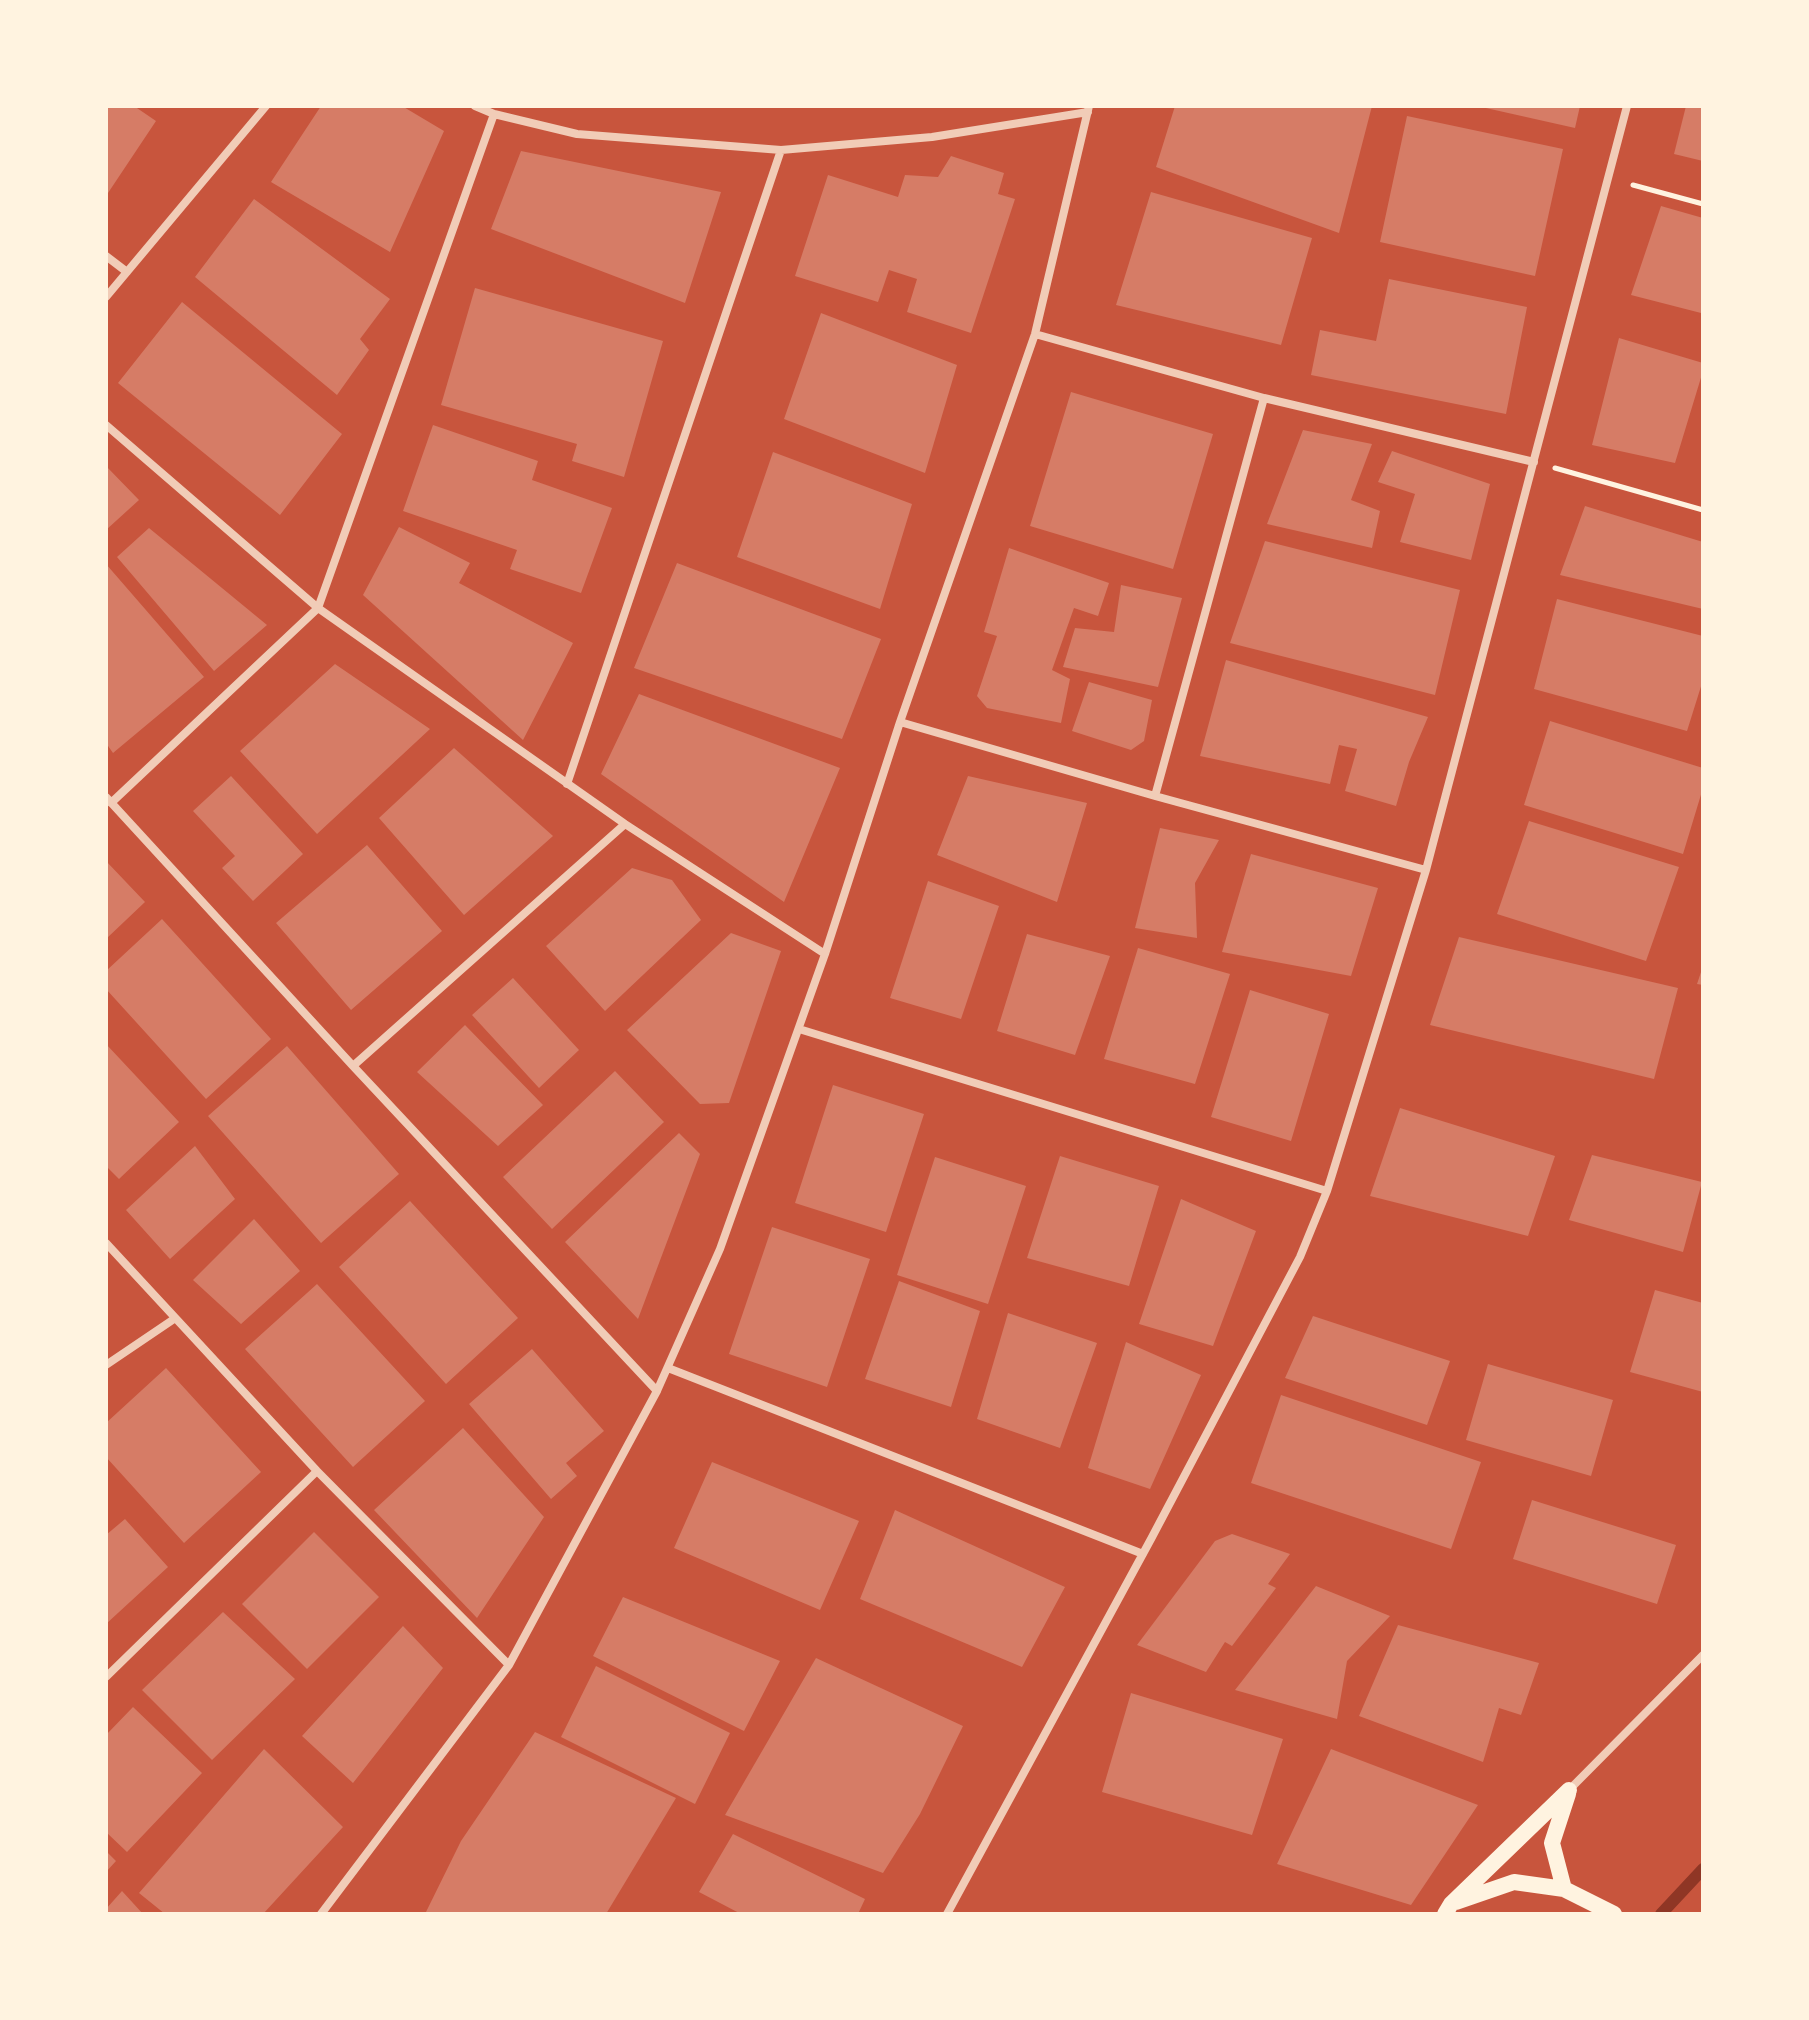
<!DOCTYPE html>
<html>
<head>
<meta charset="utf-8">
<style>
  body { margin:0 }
  #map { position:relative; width:1809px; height:2020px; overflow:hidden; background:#c8553d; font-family:"DejaVu Sans",sans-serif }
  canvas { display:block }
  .frame { position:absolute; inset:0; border:108px solid #fff3e0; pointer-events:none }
</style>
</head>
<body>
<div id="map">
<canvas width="1809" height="2020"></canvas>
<div class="frame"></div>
</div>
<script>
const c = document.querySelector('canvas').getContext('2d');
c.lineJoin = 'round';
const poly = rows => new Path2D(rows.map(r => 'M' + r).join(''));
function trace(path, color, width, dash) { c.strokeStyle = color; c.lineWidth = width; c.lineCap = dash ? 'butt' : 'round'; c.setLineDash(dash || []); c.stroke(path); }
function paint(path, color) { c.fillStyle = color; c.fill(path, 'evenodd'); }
const stream = poly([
  [1661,1914,1703,1869]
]);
const building = poly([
  [106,106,134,106,156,121,106,196],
  [321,106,402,106,444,131,390,252,271,182],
  [1175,106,1372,106,1339,233,1156,167],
  [1477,106,1580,106,1575,128],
  [1686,106,1703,106,1703,161,1674,154],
  [1407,116,1563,149,1535,276,1380,242],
  [521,151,721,192,685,303,491,229],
  [951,156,1004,173,998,194,1015,199,971,333,907,312,917,279,889,270,878,302,795,276,828,175,898,197,905,175,938,177],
  [1151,192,1312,238,1281,345,1116,305],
  [254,199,390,299,360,339,369,350,337,395,195,277],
  [1661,206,1703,218,1701,313,1631,295],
  [1389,279,1527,307,1506,414,1311,375,1320,330,1376,341],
  [475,288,663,341,624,477,572,461,577,444,441,405],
  [182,302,342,434,280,515,118,383],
  [821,313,957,365,925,473,784,419],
  [1619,338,1703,363,1703,371,1675,463,1592,445],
  [1071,392,1213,434,1173,569,1030,526],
  [433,425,538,461,532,480,612,508,581,593,510,569,517,550,403,511],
  [1303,430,1372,444,1351,500,1380,511,1372,548,1267,524],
  [1392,451,1490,484,1471,560,1400,542,1415,494,1378,482],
  [773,452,912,504,880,609,737,557],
  [106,466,139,500,106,530],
  [1585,506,1703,542,1703,609,1560,575],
  [399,527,470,563,459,583,573,643,523,740,363,595],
  [149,528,267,625,214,671,117,557],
  [1265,541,1460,590,1435,695,1230,643],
  [1009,548,1109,583,1098,616,1074,608,1052,670,1070,679,1061,723,987,708,977,696,997,636,984,632],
  [677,563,881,639,842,739,634,668],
  [106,564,204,677,113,753,106,743],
  [1121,585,1182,598,1158,687,1063,667,1075,628,1114,632],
  [1557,599,1703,636,1703,680,1687,731,1534,689],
  [1226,660,1428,717,1409,762,1396,806,1345,791,1357,749,1339,745,1330,784,1200,756],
  [335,664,430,729,317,834,240,751],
  [1089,682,1152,700,1144,741,1131,750,1072,731],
  [639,694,840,768,784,902,601,774],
  [1550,721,1703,768,1703,788,1683,854,1524,805],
  [454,748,553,836,464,915,379,818],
  [231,776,303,854,253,901,222,868,235,856,193,811],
  [968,776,1087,803,1057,902,937,855],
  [1529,821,1679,867,1646,961,1497,914],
  [1160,828,1219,840,1195,883,1197,938,1135,928],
  [367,845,442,931,351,1010,276,923],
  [1251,854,1378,888,1351,976,1222,952],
  [106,861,145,902,106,939],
  [632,868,672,880,701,920,605,1011,546,946],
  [928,881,999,906,961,1019,890,998],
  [162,919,271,1039,206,1099,106,989,106,971],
  [731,933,781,951,729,1103,700,1104,627,1030],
  [1027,934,1110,956,1075,1055,997,1031],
  [1459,937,1678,988,1654,1079,1430,1025],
  [1138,948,1230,974,1195,1084,1104,1059],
  [1703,966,1703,985,1697,984],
  [513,978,579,1050,539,1088,472,1015],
  [1250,990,1329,1014,1291,1141,1211,1117],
  [465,1025,543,1105,498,1146,417,1072],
  [106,1044,179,1122,119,1179,106,1166],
  [287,1046,399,1174,321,1243,208,1116],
  [615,1071,664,1122,552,1229,503,1177],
  [833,1085,924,1114,886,1232,795,1203],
  [1400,1108,1555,1156,1528,1236,1370,1196],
  [679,1133,700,1154,638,1319,565,1242],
  [195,1146,235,1199,170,1259,126,1210],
  [1592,1155,1702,1182,1683,1252,1569,1220],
  [1060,1156,1159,1186,1129,1286,1027,1258],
  [935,1157,1026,1186,988,1304,897,1275],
  [1181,1199,1256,1231,1213,1346,1139,1324],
  [410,1201,518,1318,446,1384,339,1267],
  [254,1219,300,1271,241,1324,193,1280],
  [772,1227,870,1259,827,1387,729,1354],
  [899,1281,980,1311,951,1407,865,1379],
  [317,1284,425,1401,353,1467,245,1349],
  [1655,1290,1703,1303,1703,1392,1630,1372],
  [1008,1313,1097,1343,1060,1448,977,1419],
  [1313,1316,1450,1361,1427,1425,1285,1378],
  [1126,1342,1201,1375,1150,1489,1088,1468],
  [532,1349,604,1431,566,1463,577,1476,551,1499,469,1404],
  [1488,1364,1613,1400,1591,1476,1466,1440],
  [166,1368,261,1472,184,1543,106,1457,106,1423],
  [1281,1395,1481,1462,1451,1549,1251,1483],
  [463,1428,544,1517,477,1618,374,1510],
  [712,1462,859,1521,820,1610,674,1548],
  [1532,1500,1676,1545,1657,1604,1513,1559],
  [895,1510,1065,1587,1022,1667,860,1599],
  [125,1519,168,1567,106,1624,106,1535],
  [314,1532,379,1597,307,1669,242,1604],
  [1232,1534,1290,1554,1268,1584,1276,1588,1232,1646,1225,1642,1206,1672,1137,1645,1215,1541],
  [1316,1586,1390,1616,1347,1661,1337,1719,1235,1690],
  [623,1597,780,1661,744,1731,593,1656],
  [223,1612,295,1679,212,1760,142,1690],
  [1398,1625,1539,1663,1521,1715,1499,1708,1483,1762,1359,1716],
  [403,1626,443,1668,353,1783,302,1736],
  [816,1658,963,1726,920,1814,883,1873,725,1815],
  [596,1666,730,1733,695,1804,561,1737],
  [1131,1693,1283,1739,1252,1835,1102,1792],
  [133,1707,202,1773,127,1852,106,1832,106,1735],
  [535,1732,676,1798,606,1914,425,1914,461,1841],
  [264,1749,343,1827,263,1914,165,1914,139,1893],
  [1331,1749,1478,1805,1411,1905,1277,1864],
  [733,1834,865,1899,858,1914,741,1914,699,1892],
  [106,1851,116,1861,106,1872],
  [122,1891,143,1914,106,1914,106,1909]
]);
const path = poly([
  [1633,185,1703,204],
  [1555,468,1703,510]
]);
const minor = poly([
  [475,106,494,114,577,134,781,150,932,137,1088,112],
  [106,256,127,272],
  [106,297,266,106],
  [1035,334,1264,398,1534,462],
  [106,425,318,608,625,824,825,954],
  [900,722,1155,796,1426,870],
  [567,784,781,150],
  [1155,796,1264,398],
  [106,797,353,1066,657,1391],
  [111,803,318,608,494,114],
  [799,1029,1327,1191],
  [353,1066,625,824],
  [106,1243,317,1471,509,1665],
  [106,1365,174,1319],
  [668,1368,1143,1554],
  [106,1677,317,1471],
  [1569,1790,1703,1655],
  [321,1914,509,1665,657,1391,720,1249,825,954,900,722,1035,334,1089,106],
  [947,1914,1151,1539,1300,1257,1327,1191,1426,870,1627,106]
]);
const secondary = poly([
  [1564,1889,1552,1843,1568,1794],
  [1456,1902,1514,1882,1564,1889,1614,1914],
  [1445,1914,1451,1904,1569,1790]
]);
trace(stream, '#8f3625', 12);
paint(building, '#d67c66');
trace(path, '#fff3e0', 5);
trace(minor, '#f1ccb7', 8);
trace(secondary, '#fff3e0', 16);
</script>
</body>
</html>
